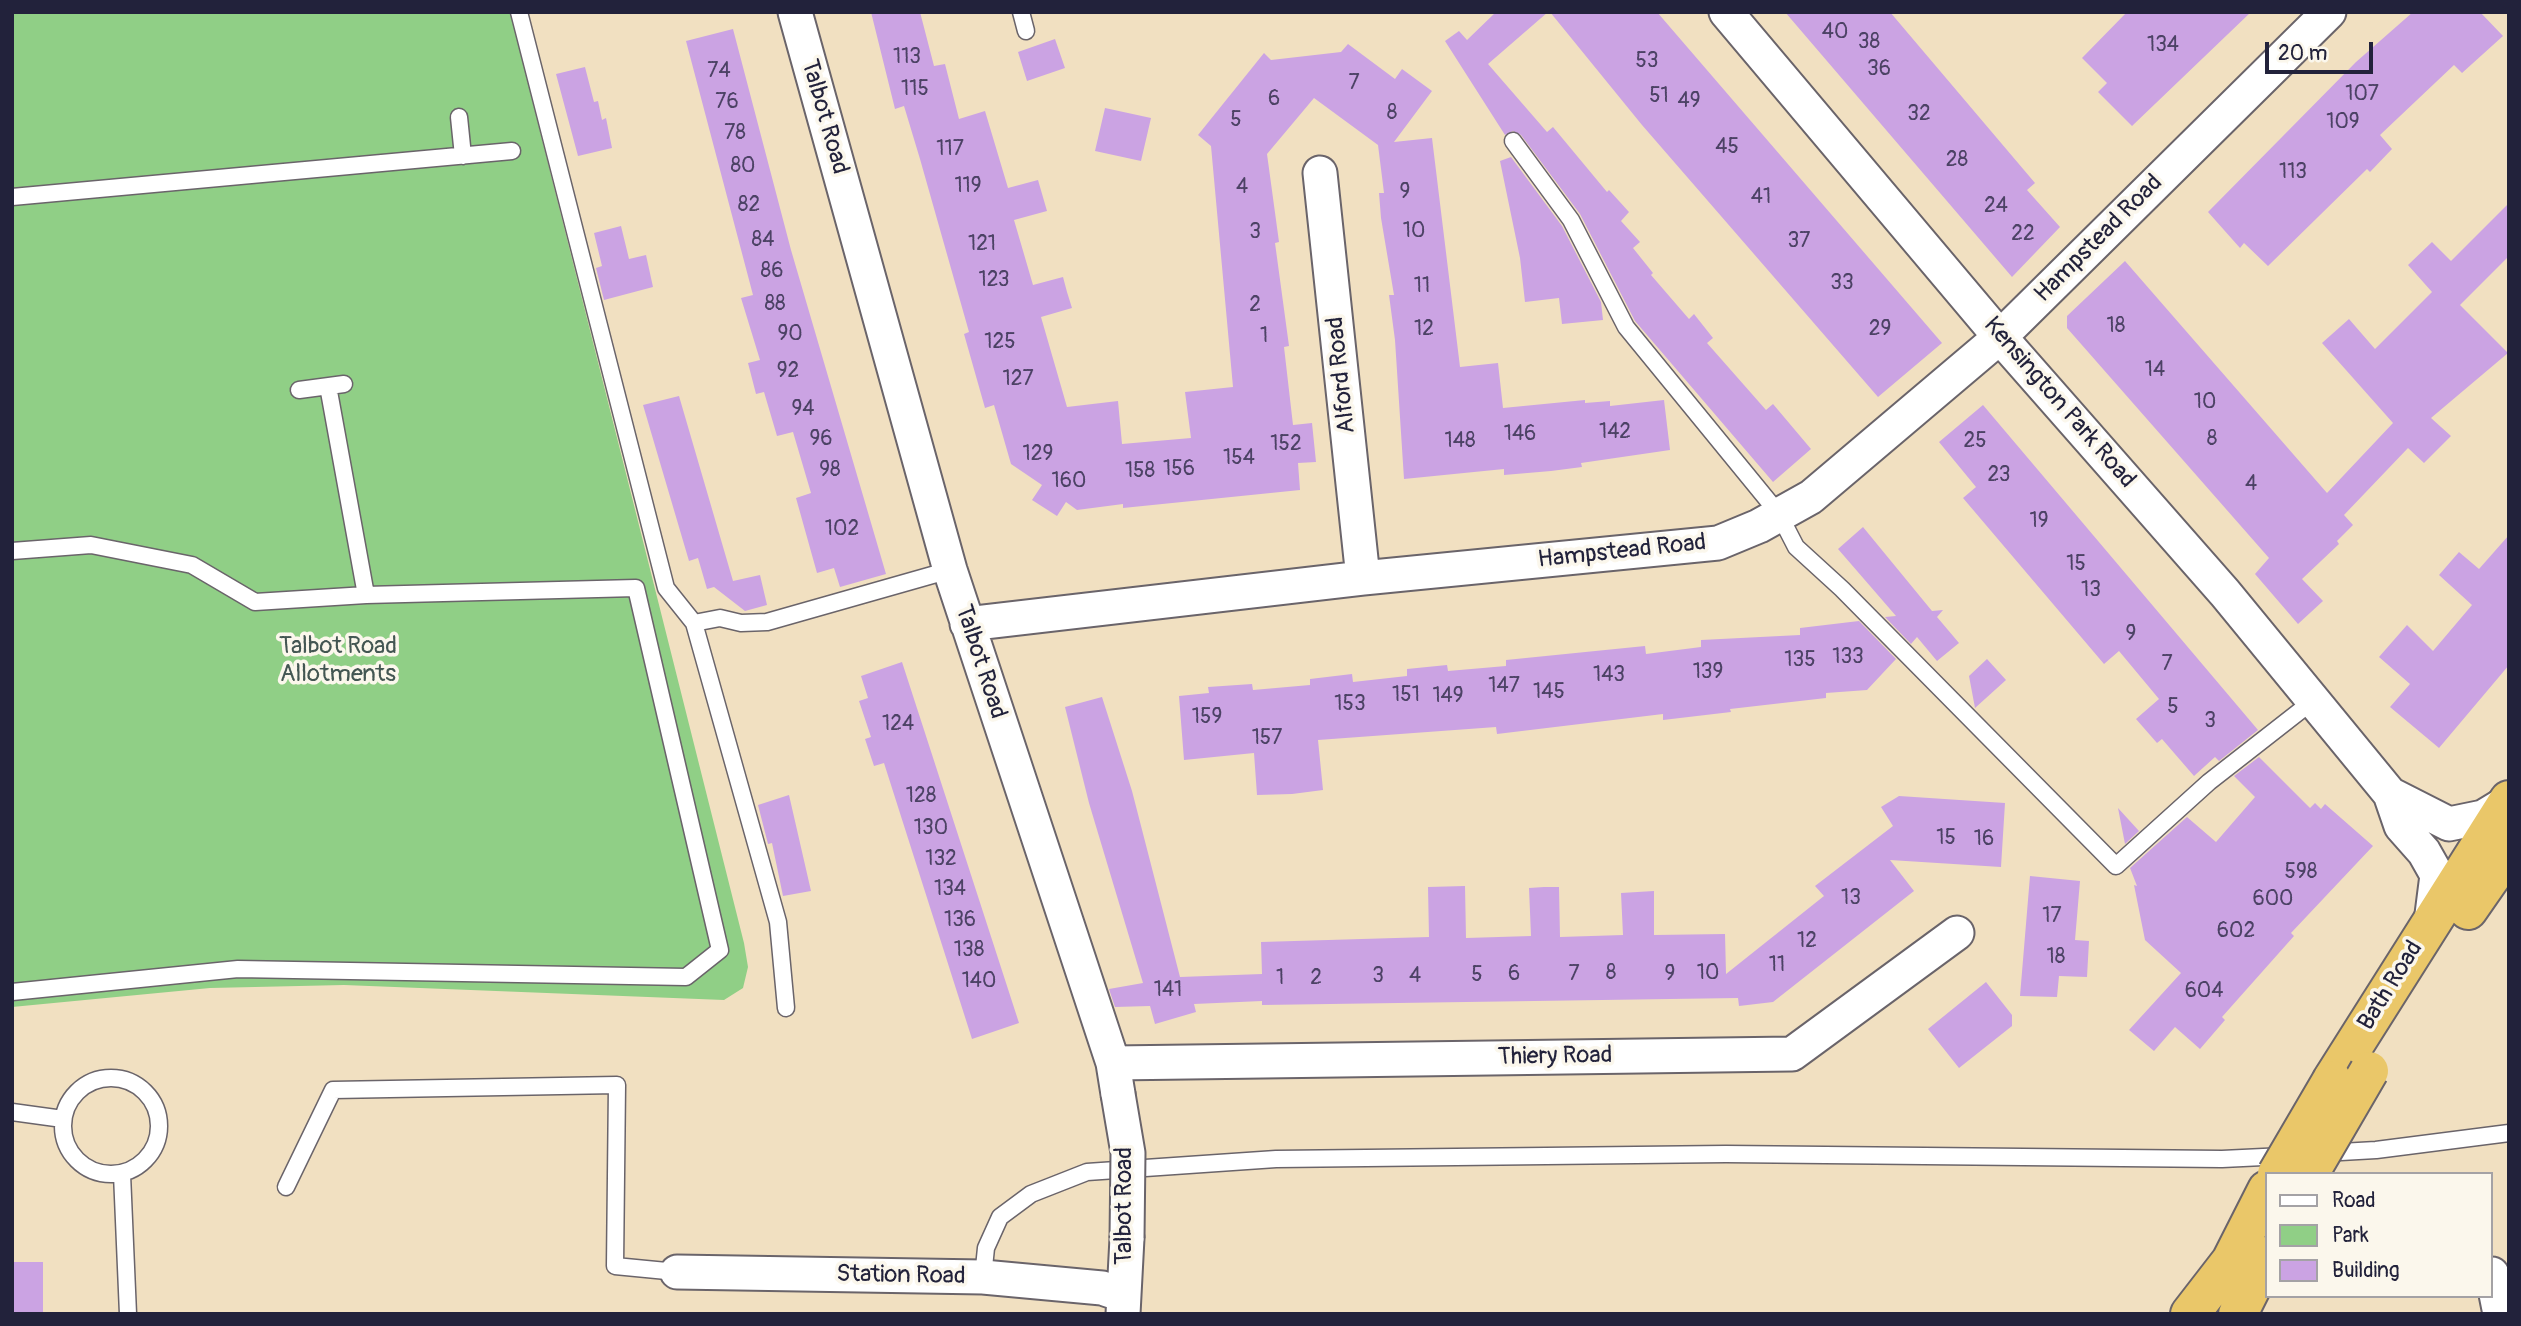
<!DOCTYPE html>
<html>
<head>
<meta charset="utf-8">
<style>
  body { margin:0 }
  #map { position:relative; width:2521px; height:1326px; overflow:hidden; background:#f1e0c1; font-family:Pangolin,sans-serif }
  canvas { display:block }
  .frame { position:absolute; inset:0; border:14px solid #22223b; pointer-events:none }
  .legend { position:absolute; left:2265px; top:1172px; width:228px; height:126px; box-sizing:border-box; background:#fbf7ec; border:2px solid #a4a2a5; margin:0; padding:9px 12px; list-style:none; font-size:21px; color:#22223b }
  .legend li { display:flex; align-items:center; gap:14px; height:35px }
  .legend b { width:35px; border:2px solid #a4a2a5 }
  .scale { position:absolute; left:2265px; top:42px; width:108px; height:32px; box-sizing:border-box; border:4px solid #22223b; border-top:0; padding-left:9px; font-size:21px; line-height:24px; white-space:nowrap; color:#22223b; -webkit-text-stroke:5px #fbf7ec; paint-order:stroke }
</style>
</head>
<body>
<div id="map">
<canvas width="2521" height="1326"></canvas>
<div class="frame"></div>
<ul class="legend">
<li><b style="height:9px;background:#fff"></b>Road</li>
<li><b style="height:19px;background:#90cf86"></b>Park</li>
<li><b style="height:19px;background:#cba3e3"></b>Building</li>
</ul>
<div class="scale">20 m</div>
</div>
<script>
const c = document.querySelector('canvas').getContext('2d');
c.lineJoin = 'round';
function paint(path, color) { c.fillStyle = color; c.fill(path, 'evenodd'); }
const poly = rows => new Path2D(rows.map(r => 'M' + r).join(''));
function trace(path, color, width, dash) { c.strokeStyle = color; c.lineWidth = width; c.lineCap = dash ? 'butt' : 'round'; c.setLineDash(dash || []); c.stroke(path); }
function write(font, color, halo, rows, align = 'center') {
  c.font = font + ' Pangolin,sans-serif'; c.lineWidth = 7; c.setLineDash([]); c.textBaseline = 'middle'; c.strokeStyle = halo; c.fillStyle = color; for (const [text, x, y, turn = 0] of rows) {
    c.save(); c.translate(x, y); c.rotate((+turn || 0) * Math.PI / 180); c.textAlign = isNaN(turn) ? turn : align; if (halo) c.strokeText(text, 0, 0); c.fillText(text, 0, 0); c.restore();
  }
}
const green = poly([
  [12,12,510,12,744,943,748,967,743,988,724,1000,344,985,210,988,12,1007]
]);
const building = poly([
  [871,12,920,12,934,66,945,64,959,119,985,111,1008,188,1038,180,1047,211,1014,220,1033,285,1063,277,1067,292,1072,308,1041,317,1067,407,1118,401,1122,444,1191,438,1185,392,1233,387,1211,146,1198,135,1264,53,1271,60,1341,52,1348,44,1395,79,1402,69,1432,91,1394,142,1432,138,1460,367,1498,363,1503,408,1585,400,1585,403,1610,401,1610,406,1664,400,1670,450,1581,463,1582,467,1551,471,1504,475,1504,469,1404,479,1395,340,1389,295,1394,295,1381,218,1379,193,1384,193,1378,145,1314,98,1267,154,1279,242,1275,243,1289,346,1284,347,1293,425,1312,423,1316,462,1298,463,1300,490,1123,508,1123,504,1077,510,1066,502,1057,516,1032,500,1042,485,1011,464,994,405,985,408,964,334,969,332,920,159,904,106,895,109],
  [1496,12,1548,12,1488,64,1547,132,1553,127,1607,192,1609,190,1629,212,1621,221,1640,242,1633,248,1653,273,1651,275,1689,319,1694,314,1713,338,1707,343,1766,410,1773,404,1811,449,1773,482,1635,321,1580,214,1521,135,1513,131,1505,135,1445,41,1459,31,1467,40],
  [1550,12,1657,12,1942,343,1878,397,1642,125],
  [1785,12,1890,12,2035,183,2027,190,2060,227,2012,277],
  [2127,12,2251,12,2132,126,2098,92,2107,83,2082,58],
  [2413,12,2480,12,2503,36,2462,73,2454,65,2380,135,2392,149,2370,172,2367,169,2268,266,2244,243,2240,248,2208,212,2356,62],
  [733,29,791,250,886,574,840,587,834,568,817,573,796,498,811,493,793,432,777,436,764,392,756,394,748,363,760,360,741,298,753,295,686,41],
  [1055,39,1065,68,1027,81,1018,52],
  [585,67,594,102,598,101,602,120,606,118,612,148,578,156,556,74],
  [1105,108,1151,118,1141,161,1095,151],
  [1511,157,1562,226,1601,302,1603,320,1562,324,1559,298,1525,302,1520,258,1500,161],
  [2509,203,2509,256,2460,305,2508,353,2431,418,2451,436,2424,463,2408,448,2344,515,2353,525,2337,541,2339,544,2302,579,2323,601,2298,624,2255,574,2269,558,2067,328,2067,316,2125,261,2327,493,2393,423,2322,343,2349,319,2375,349,2432,292,2408,265,2432,242,2451,261],
  [621,226,629,259,646,255,653,287,604,300,596,268,602,266,594,233],
  [679,396,733,581,760,575,767,605,745,611,714,587,707,589,698,558,689,561,643,405],
  [1983,405,2258,730,2219,761,2215,757,2194,776,2162,739,2157,743,2136,719,2159,699,2119,651,2104,664,1963,498,1976,487,1939,442],
  [1863,527,1932,611,1943,610,1937,617,1959,643,1937,661,1917,637,1911,644,1885,617,1896,616,1838,549],
  [2509,535,2509,665,2439,748,2390,707,2410,684,2379,657,2407,625,2433,651,2472,605,2439,575,2459,552,2479,569],
  [1859,621,1896,659,1867,690,1826,693,1826,698,1730,709,1731,712,1663,720,1663,714,1497,734,1496,727,1318,740,1323,790,1292,794,1257,795,1254,753,1184,760,1179,696,1209,693,1208,687,1252,684,1253,690,1310,685,1310,679,1352,674,1353,682,1407,676,1407,669,1447,665,1448,671,1506,666,1506,660,1645,646,1646,654,1701,647,1701,640,1800,635,1800,628],
  [1987,659,2006,680,1975,708,1969,676],
  [902,662,1019,1023,972,1039,884,763,874,766,865,739,871,737,859,701,868,698,861,676],
  [1102,697,1132,791,1180,977,1262,974,1261,942,1429,937,1428,887,1465,886,1466,938,1531,936,1529,888,1544,887,1559,887,1560,937,1623,935,1621,893,1654,891,1654,935,1725,934,1726,974,1824,896,1815,886,1893,826,1881,807,1899,796,2005,803,2001,867,1890,860,1914,891,1773,1002,1739,1006,1738,998,1262,1005,1262,1001,1194,1004,1196,1012,1155,1024,1150,1006,1115,1007,1109,989,1143,983,1089,803,1065,707],
  [2259,757,2310,808,2315,803,2321,809,2325,804,2373,846,2291,933,2294,936,2222,1017,2225,1020,2200,1049,2175,1027,2154,1051,2129,1030,2181,973,2145,940,2134,885,2137,886,2130,868,2187,817,2216,842,2255,797,2234,776],
  [789,795,811,891,783,896,772,843,768,844,758,805],
  [2118,808,2139,831,2125,844],
  [2030,876,2080,881,2075,940,2089,941,2087,977,2059,976,2057,997,2020,996],
  [1986,982,2012,1015,2012,1026,1959,1068,1928,1029],
  [12,1262,43,1262,43,1314,12,1314]
]);
const lane = poly([
  [519,12,666,588,694,623,778,922,786,1008],
  [1021,12,1026,31],
  [459,117,463,156],
  [1513,141,1571,220,1626,327,1779,514,1796,547,1842,589,2116,866,2209,782,2314,700],
  [12,197,512,151],
  [328,386,366,595],
  [299,390,344,384],
  [12,551,91,545,192,565,255,602,366,595,636,588,720,950,686,977,238,969,12,992],
  [694,623,720,618,741,623,767,622,950,570],
  '63 1126a48 48 0 1 1 96 0a48 48 0 1 1-96 0Z',
  [12,1112,63,1119],
  [2323,1153,2376,1150,2509,1133],
  [122,1174,128,1314],
  [286,1187,333,1090,617,1085,615,1266,677,1272],
  [983,1277,986,1248,1000,1217,1031,1194,1087,1172,1276,1159,1726,1154,2222,1159,2284,1156]
]);
const street = poly([
  [795,12,950,570,1113,1063,1118,1094],
  [1726,12,2000,337,2225,593,2390,794,2401,826,2424,852,2437,875,2431,922],
  [1320,173,1363,578],
  [967,624,1363,578,1718,543,1759,526,1811,497,2000,337,2329,12],
  [2390,794,2449,824,2483,817,2506,803],
  [1113,1063,1792,1054,1957,933],
  [677,1272,983,1277,1102,1288,1123,1295],
  [2492,1274,2500,1314],
  [1123,1314,1127,1238]
]);
const highway = poly([
  [2468,910,2509,851],
  [2332,1080,2509,800],
  [2190,1314,2231,1261,2267,1190],
  [2238,1314,2267,1256]
]);
const streetBridge = poly([
  [1118,1094,1128,1153,1127,1238]
]);
const highwayBridge = poly([
  [2277,1174,2332,1080],
  [2309,1174,2369,1071]
]);
const numberNames = [
  ["40",1835,33],
  ["38",1869,43],
  ["134",2163,46],
  ["113",907,58],
  ["53",1647,62],
  ["36",1879,70],
  ["74",719,72],
  ["7",1354,84],
  ["115",915,90],
  ["107",2362,95],
  ["51",1659,97],
  ["6",1274,100],
  ["49",1689,102],
  ["76",727,103],
  ["8",1392,114],
  ["32",1919,115],
  ["5",1236,121],
  ["109",2343,123],
  ["78",735,134],
  ["45",1727,148],
  ["117",950,150],
  ["28",1957,161],
  ["80",743,167],
  ["113",2293,173],
  ["119",968,187],
  ["4",1242,188],
  ["9",1405,193],
  ["41",1761,198],
  ["82",749,206],
  ["24",1996,207],
  ["10",1414,232],
  ["3",1255,233],
  ["22",2023,235],
  ["84",763,241],
  ["37",1799,242],
  ["121",982,245],
  ["86",772,272],
  ["123",994,281],
  ["33",1842,284],
  ["11",1422,287],
  ["88",775,305],
  ["2",1255,306],
  ["18",2116,327],
  ["12",1424,330],
  ["29",1880,330],
  ["90",790,335],
  ["1",1264,337],
  ["125",1000,343],
  ["14",2155,371],
  ["92",788,372],
  ["127",1018,380],
  ["10",2205,403],
  ["94",803,410],
  ["142",1615,433],
  ["146",1520,435],
  ["96",821,440],
  ["8",2212,440],
  ["148",1460,442],
  ["25",1975,442],
  ["152",1286,445],
  ["129",1038,455],
  ["154",1239,459],
  ["156",1179,470],
  ["98",830,471],
  ["158",1140,472],
  ["23",1999,476],
  ["160",1069,482],
  ["4",2251,485],
  ["19",2039,522],
  ["102",842,530],
  ["15",2076,565],
  ["13",2091,591],
  ["9",2131,635],
  ["133",1848,658],
  ["135",1800,661],
  ["7",2167,665],
  ["139",1708,673],
  ["143",1609,676],
  ["147",1504,687],
  ["145",1549,693],
  ["151",1406,696],
  ["149",1448,697],
  ["153",1350,705],
  ["5",2173,708],
  ["159",1207,718],
  ["3",2210,722],
  ["124",898,725],
  ["157",1267,739],
  ["128",921,797],
  ["130",931,829],
  ["15",1946,839],
  ["16",1984,840],
  ["132",941,860],
  ["598",2301,873],
  ["134",950,890],
  ["13",1851,899],
  ["600",2273,900],
  ["17",2052,917],
  ["136",960,921],
  ["602",2236,932],
  ["12",1807,942],
  ["138",969,951],
  ["18",2056,958],
  ["11",1777,966],
  ["8",1611,974],
  ["10",1708,974],
  ["6",1514,975],
  ["7",1574,975],
  ["9",1670,975],
  ["5",1477,976],
  ["3",1378,977],
  ["4",1415,977],
  ["1",1280,979],
  ["2",1316,979],
  ["140",979,982],
  ["141",1168,991],
  ["604",2204,992]
];
const streetNames = [
  ["Talbot Road",824,117,74],
  ["Hampstead Road",2099,239,-45],
  ["Alford Road",1342,375,-96],
  ["Kensington Park Road",2059,403,49],
  ["Hampstead Road",1622,552,-6],
  ["Talbot Road",980,662,72],
  ["Bath Road",2391,986,-58],
  ["Thiery Road",1555,1057,-1],
  ["Talbot Road",1125,1206,-90],
  ["Station Road",901,1276,1]
];
const parkNames = [
  ["Talbot Road",338,647],
  ["Allotments",338,675]
];
paint(green, '#90cf86');
paint(building, '#cba3e3');
trace(lane, '#6a646a', 19);
trace(street, '#6a646a', 37);
trace(highway, '#6a646a', 42);
trace(lane, '#fff', 16);
trace(street, '#fff', 33);
trace(highway, '#eac769', 38);
trace(streetBridge, '#6a646a', 37, []);
trace(highwayBridge, '#6a646a', 42, []);
trace(streetBridge, '#fff', 33);
trace(highwayBridge, '#eac769', 38);
write('21px', '#4c4265', null, numberNames);
write('24px', '#22223b', '#fbf7ec', streetNames);
write('24px', '#435652', '#fbf7ec', parkNames);
</script>
</body>
</html>
